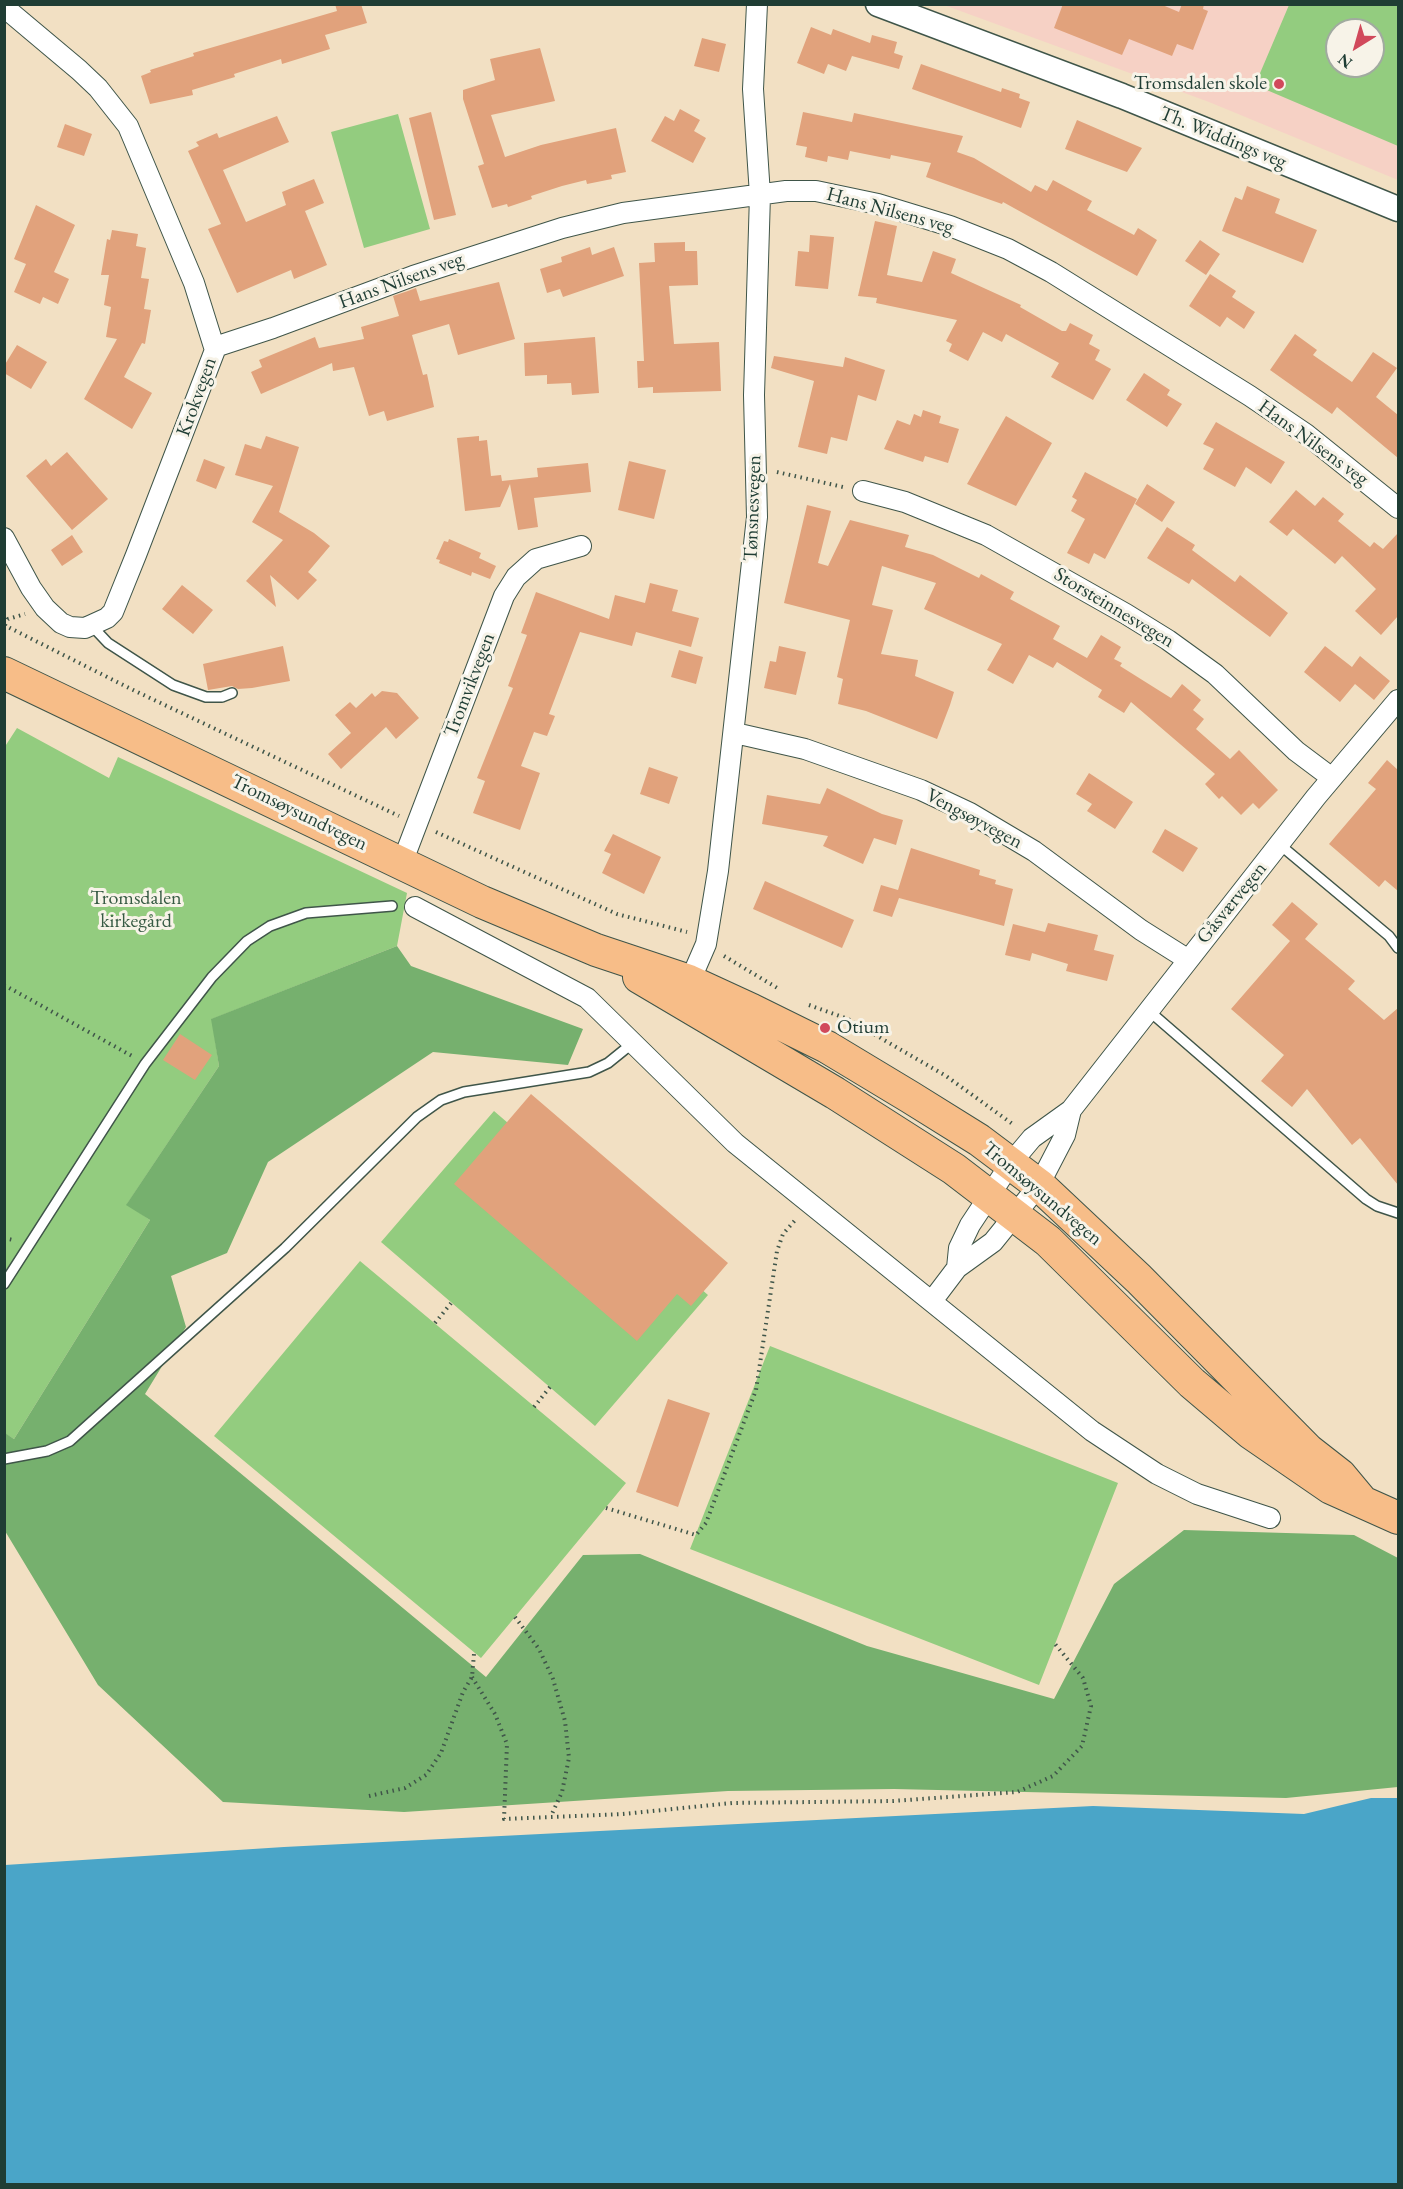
<!DOCTYPE html>
<html>
<head>
<meta charset="utf-8">
<style>
  body { margin:0 }
  #map { position:relative; width:1403px; height:2189px; overflow:hidden; background:#f2e0c3; font-family:"EB Garamond",serif }
  canvas { display:block }
  .frame { position:absolute; inset:0; border:6px solid #1f3d34; pointer-events:none }
  .north { position:absolute; left:1325px; top:18px; width:60px; height:60px; box-sizing:border-box; background:#f7f3e8; border:2px solid #a1aaa0; border-radius:50%; rotate:217deg; font-size:16px; font-weight:700; line-height:24px; text-align:center; color:#1f3d34 }
  .north::after { content:''; display:block; margin:auto; width:21px; height:27px; background:#d1495b; clip-path:polygon(50% 0,100% 100%,50% 72%,0 100%) }
</style>
</head>
<body>
<div id="map">
<canvas width="1403" height="2189"></canvas>
<div class="frame"></div>
<div class="north">N</div>
</div>
<script>
const c = document.querySelector('canvas').getContext('2d');
c.lineJoin = 'round';
function paint(path, color) { c.fillStyle = color; c.fill(path, 'evenodd'); }
const poly = rows => new Path2D(rows.map(r => 'M' + r).join(''));
function trace(path, color, width, dash) { c.strokeStyle = color; c.lineWidth = width; c.lineCap = dash ? 'butt' : 'round'; c.setLineDash(dash || []); c.stroke(path); }
function write(font, color, halo, rows, align = 'center') {
  c.font = font + ' "EB Garamond",serif'; c.lineWidth = 6; c.setLineDash([]); c.textBaseline = 'middle'; c.strokeStyle = halo; c.fillStyle = color; for (const [text, x, y, turn = 0] of rows) {
    c.save(); c.translate(x, y); c.rotate((+turn || 0) * Math.PI / 180); c.textAlign = isNaN(turn) ? turn : align; if (halo) c.strokeText(text, 0, 0); c.fillText(text, 0, 0); c.restore();
  }
}
const built = poly([
  [944,5,1398,5,1398,180,1209,102],
  [1337,30,1373,30,1373,66,1337,66]
]);
const green = poly([
  [1289,5,1398,5,1398,146,1255,85],
  [1337,30,1373,30,1373,66,1337,66],
  [398,114,430,229,364,248,331,132],
  [17,728,109,778,118,757,407,893,397,946,212,1019,219,1066,127,1204,150,1220,14,1439,4,1433,4,748],
  [494,1111,708,1295,595,1426,381,1242],
  [360,1261,626,1483,481,1658,214,1436],
  [770,1346,1118,1483,1039,1685,690,1549]
]);
const forest = poly([
  [397,946,411,966,583,1029,568,1065,433,1052,268,1162,227,1253,171,1276,186,1327,145,1394,486,1677,583,1555,640,1554,867,1646,1054,1699,1114,1584,1184,1530,1354,1535,1398,1558,1398,1787,1286,1798,894,1789,728,1791,404,1812,223,1802,98,1685,5,1531,5,1433,14,1439,150,1220,126,1205,219,1066,211,1019]
]);
const water = poly([
  [1371,1798,1398,1798,1398,2184,5,2184,5,1865,284,1847,1093,1806,1304,1814]
]);
const building = poly([
  [335,4,361,4,367,23,325,35,330,49,282,64,281,59,234,74,235,77,192,90,193,95,150,104,141,76,151,72,150,70,194,56,193,53,337,11],
  [1063,4,1160,4,1179,12,1182,4,1204,4,1203,9,1208,11,1193,50,1177,44,1172,56,1129,39,1122,55,1054,28],
  [811,27,831,35,833,29,870,43,872,35,897,42,894,53,903,56,899,69,852,56,846,71,828,64,824,74,797,63],
  [702,38,726,44,719,72,694,66],
  [540,48,555,101,491,115,505,157,541,145,616,128,626,172,611,175,612,179,587,184,586,180,562,186,531,196,532,199,508,207,507,204,492,208,478,166,484,164,463,99,463,90,495,80,490,59],
  [921,64,1001,92,1002,88,1020,94,1019,98,1030,102,1021,128,912,89],
  [680,109,700,120,694,131,706,138,693,163,651,141,665,116,674,121],
  [431,112,456,215,434,220,409,118],
  [803,112,852,122,854,113,963,136,957,152,974,158,1031,192,1035,185,1047,191,1053,180,1092,201,1087,210,1134,235,1138,228,1157,240,1137,276,1003,202,1002,204,926,177,931,163,891,155,890,159,850,151,848,160,828,156,827,162,805,157,807,147,796,145],
  [277,116,289,142,223,170,246,222,286,205,282,192,314,179,324,203,305,211,327,265,294,279,291,270,237,293,208,229,221,224,188,151,199,146,196,142,217,133,219,138],
  [1077,120,1142,148,1127,172,1065,149],
  [65,124,92,134,84,156,57,147],
  [1247,186,1280,199,1275,213,1317,230,1303,263,1222,231,1235,197,1242,200],
  [36,205,75,225,54,272,69,279,58,304,43,297,40,304,14,292,26,264,14,259],
  [875,221,897,226,887,275,922,282,933,251,956,259,951,273,1021,305,1020,307,1062,331,1066,331,1070,323,1093,335,1089,344,1100,350,1095,360,1111,369,1093,400,1051,377,1059,363,1006,334,1002,342,983,332,968,361,949,351,952,344,946,341,957,320,876,303,877,298,858,296],
  [112,230,138,234,136,246,146,248,141,278,149,279,144,309,151,310,145,344,142,343,124,377,152,393,132,429,84,399,117,339,106,337,111,307,104,305,109,275,101,275,107,239,110,240],
  [810,235,834,237,828,289,795,286,798,251,809,252],
  [1200,240,1220,254,1206,275,1185,261],
  [685,242,685,251,697,251,698,285,669,286,674,344,719,342,721,391,653,393,653,387,638,388,637,361,644,361,639,263,655,262,654,243],
  [590,247,592,255,614,247,624,276,563,297,560,289,547,293,540,269,562,262,561,257],
  [1210,274,1236,291,1232,297,1255,312,1244,329,1227,317,1220,327,1189,306],
  [499,282,515,339,458,355,449,324,412,335,423,375,427,374,434,407,387,421,384,411,369,416,354,367,333,371,332,363,261,394,251,372,262,367,259,360,315,337,319,348,364,339,361,327,399,316,393,296,408,291,416,288,420,301],
  [1295,334,1317,350,1313,355,1352,382,1373,352,1397,368,1376,397,1398,415,1398,458,1337,407,1332,414,1270,370],
  [595,337,599,393,572,395,571,383,547,384,547,375,525,376,524,343],
  [17,345,47,362,31,389,4,373,4,366],
  [774,356,843,367,845,357,885,370,876,401,858,395,847,441,831,437,827,454,798,447,814,381,771,368],
  [1144,373,1170,390,1167,395,1182,404,1167,427,1126,400],
  [923,410,941,416,939,423,959,429,948,463,925,456,923,462,884,449,897,420,910,425,914,414,921,417],
  [1006,416,1052,443,1016,506,967,484],
  [1216,422,1285,462,1271,484,1246,467,1235,487,1203,469,1214,449,1203,444],
  [266,436,299,447,279,512,314,533,330,546,308,572,317,580,298,600,270,575,276,607,246,581,283,540,252,522,273,486,235,475,245,444,261,449],
  [479,436,479,441,487,440,491,476,501,475,502,481,538,477,537,468,588,463,591,492,534,498,538,527,518,530,510,484,500,507,465,511,457,438],
  [67,452,108,499,72,530,26,476,46,459,51,466],
  [204,459,225,467,216,489,196,481],
  [629,461,666,470,654,519,618,510],
  [1085,472,1137,499,1105,559,1094,553,1089,564,1067,553,1085,519,1071,511,1077,500,1072,497],
  [1147,484,1175,502,1162,522,1135,504],
  [1296,490,1315,506,1323,497,1344,514,1338,521,1370,547,1374,542,1383,549,1398,533,1398,616,1381,635,1355,611,1376,589,1342,556,1335,564,1293,529,1287,536,1269,522],
  [807,505,831,511,818,563,828,566,850,520,909,535,905,547,933,555,979,578,981,574,1014,592,1010,599,1060,626,1053,639,1087,658,1101,635,1121,647,1114,659,1122,663,1120,666,1171,698,1182,684,1201,700,1193,710,1204,719,1196,729,1230,759,1239,750,1278,790,1259,809,1253,803,1241,815,1222,796,1219,799,1205,784,1215,774,1131,702,1124,713,1098,697,1102,690,1057,662,1053,668,1029,655,1013,684,987,670,1002,644,924,609,936,583,882,566,872,605,893,610,881,654,918,660,915,676,954,692,950,705,937,739,866,711,838,704,843,679,837,677,850,620,784,603],
  [1167,527,1195,545,1192,550,1235,582,1240,575,1288,613,1270,637,1192,579,1189,584,1147,558],
  [72,535,83,552,62,566,51,550],
  [449,539,481,553,479,558,496,566,490,579,472,572,471,576,439,563,440,560,436,559,444,541,448,542],
  [650,583,678,590,672,611,699,618,691,647,636,632,632,646,580,632,549,714,555,716,547,736,534,732,521,766,540,773,520,830,473,813,485,781,477,778,513,688,508,686,527,635,521,633,536,592,609,619,615,595,645,603],
  [182,585,213,610,193,634,162,609],
  [283,646,290,681,252,688,238,689,232,686,208,690,203,664],
  [779,646,806,652,796,695,764,688,770,661,776,662],
  [1325,646,1352,667,1360,656,1390,681,1374,700,1355,684,1340,702,1304,672],
  [679,650,703,657,696,684,671,677],
  [382,691,397,693,419,718,396,739,386,727,341,769,328,754,351,733,335,715,350,702,356,708,372,693,375,697],
  [1387,760,1398,770,1398,891,1385,880,1379,887,1329,844,1376,789,1368,783],
  [649,767,678,777,669,804,640,794],
  [1089,773,1133,802,1115,829,1087,811,1092,804,1076,794],
  [827,788,882,814,903,820,896,845,874,838,863,864,823,846,828,836,762,824,767,795,820,804],
  [1165,829,1198,848,1183,872,1152,852],
  [613,834,661,857,644,894,602,873,611,854,604,851],
  [911,848,980,870,979,875,996,880,995,884,1013,889,1004,926,899,898,892,917,873,911,881,885,898,890],
  [765,881,854,920,842,948,753,909],
  [1292,902,1318,924,1305,939,1355,981,1348,989,1384,1020,1398,1008,1398,1185,1360,1138,1352,1145,1307,1089,1292,1107,1261,1081,1284,1055,1231,1009,1290,941,1272,925],
  [1048,923,1098,935,1094,950,1114,955,1107,981,1066,971,1068,964,1032,953,1030,961,1005,955,1013,924,1045,932],
  [180,1034,212,1055,195,1080,163,1060],
  [531,1094,728,1263,691,1306,677,1294,637,1341,454,1184],
  [668,1399,710,1413,678,1507,636,1492]
]);
const path = poly([
  [777,472,843,487],
  [4,625,131,689,399,816],
  [5,625,8,619,25,614],
  [436,832,617,914,687,932],
  [724,956,779,989],
  [4,985,132,1056],
  [809,1005,848,1019,946,1076,1014,1125],
  [4,1238,13,1240],
  [435,1323,452,1302],
  [534,1407,550,1387],
  [606,1508,696,1535,706,1523,756,1390,777,1251,783,1234,797,1218],
  [515,1617,539,1649,553,1679,565,1721,569,1758,562,1792,551,1816],
  [472,1677,495,1714,507,1744,504,1819,623,1814,732,1803,893,1801,1017,1792,1053,1776,1082,1746,1091,1706,1083,1678,1055,1644],
  [369,1796,405,1788,426,1775,441,1753,463,1692,472,1677,474,1654]
]);
const service = poly([
  [92,626,108,643,173,685,206,697,222,697,232,693],
  [1279,844,1389,936,1398,948],
  [1148,1010,1366,1199,1377,1206,1398,1213],
  [4,1284,145,1064,212,977,247,941,270,926,306,913,392,906],
  [4,1459,47,1451,70,1441,285,1248,417,1117,441,1100,464,1092,589,1072,608,1063,634,1042]
]);
const minor = poly([
  [4,7,79,70,98,88,128,126,194,283,215,350,136,555,113,612,107,618,85,628,70,627,61,623,45,608,31,588,4,538],
  [215,347,273,328,413,276,562,228,623,213,786,191,816,191,878,204,950,226,1008,249,1051,272,1250,396,1306,434,1398,508],
  [863,491,905,502,986,535,1126,614,1168,640,1215,674,1296,751,1332,778],
  [735,733,805,749,921,790,970,813,1034,851,1141,930,1187,959],
  [402,863,504,596,516,577,536,559,581,546],
  [415,907,587,998,735,1143,1092,1431,1157,1474,1197,1494,1270,1518],
  [686,990,706,944,718,871,757,517,754,395,760,195,753,89,757,4],
  [957,1268,959,1248,970,1225,1011,1163,1032,1138,1071,1110,1316,797,1398,700],
  [932,1301,957,1268,993,1242,1039,1185,1065,1135,1071,1110]
]);
const tertiary = poly([
  [878,4,1122,96,1398,209]
]);
const trunk = poly([
  [4,673,482,902,596,950,689,981,752,1010,827,1047,910,1097,979,1140,1039,1185,1139,1279,1308,1450,1340,1475,1360,1499],
  [639,977,835,1093,954,1169,1048,1241,1192,1383,1251,1433,1331,1488,1398,1518]
]);
const markers = [
  [1279,84,6,"#d1495b"],
  [825,1028,6,"#d1495b"]
];
const poiNames = [
  ["Tromsdalen skole",1267,84],
  ["Otium",837,1028,"left"]
];
const streetNames = [
  ["Th. Widdings veg",1223,138,22],
  ["Hans Nilsens veg",890,211,15],
  ["Hans Nilsens veg",401,281,-20],
  ["Krokvegen",197,397,-70],
  ["Hans Nilsens veg",1313,443,36],
  ["Tønsnesvegen",753,508,-88],
  ["Storsteinnesvegen",1114,608,31],
  ["Tromvikvegen",470,685,-69],
  ["Tromsøysundvegen",299,813,26],
  ["Vengsøyvegen",974,819,28],
  ["Gåsværvegen",1232,903,-51],
  ["Tromsøysundvegen",1042,1194,40]
];
const parkNames = [
  ["Tromsdalen",136,899],
  ["kirkegård",136,922]
];
paint(built, '#f6d1c5');
paint(green, '#93cc7f');
paint(forest, '#76b06e');
paint(water, '#4aa5c8');
paint(building, '#e1a27c');
trace(service, '#3f5549', 12);
trace(minor, '#3f5549', 22);
trace(tertiary, '#3f5549', 27);
trace(trunk, '#3f5549', 34);
trace(path, '#3f5549', 4, [1.5, 4.5]);
trace(service, '#fff', 9);
trace(minor, '#fff', 20);
trace(tertiary, '#fff', 24);
trace(trunk, '#f7bd88', 32);
for (const [x, y, r, color] of markers) { const dot = new Path2D(); dot.arc(x, y, r, 0, 2 * Math.PI); c.fillStyle = color; c.fill(dot); trace(dot, '#f7f3e8', 2); }
write('20px', '#1f3d34', '#f7f3e8', poiNames, 'right');
write('20px', '#1f3d34', '#f7f3e8', streetNames);
write('20px', '#365a43', '#f7f3e8', parkNames);
</script>
</body>
</html>
